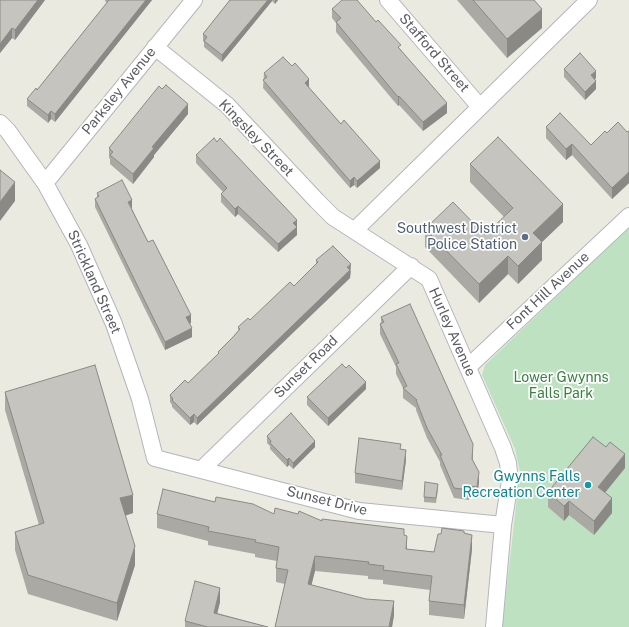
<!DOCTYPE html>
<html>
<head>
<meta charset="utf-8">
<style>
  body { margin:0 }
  canvas { display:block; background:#ebeae1 }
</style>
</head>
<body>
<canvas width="629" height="627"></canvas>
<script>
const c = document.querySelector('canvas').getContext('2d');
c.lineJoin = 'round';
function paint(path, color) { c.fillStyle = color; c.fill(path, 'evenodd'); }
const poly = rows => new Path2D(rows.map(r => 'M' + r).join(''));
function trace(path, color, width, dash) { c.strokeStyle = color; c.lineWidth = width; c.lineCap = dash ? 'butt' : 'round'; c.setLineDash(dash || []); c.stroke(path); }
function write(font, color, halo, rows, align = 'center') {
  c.font = font + ' "Public Sans",sans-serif'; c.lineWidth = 3.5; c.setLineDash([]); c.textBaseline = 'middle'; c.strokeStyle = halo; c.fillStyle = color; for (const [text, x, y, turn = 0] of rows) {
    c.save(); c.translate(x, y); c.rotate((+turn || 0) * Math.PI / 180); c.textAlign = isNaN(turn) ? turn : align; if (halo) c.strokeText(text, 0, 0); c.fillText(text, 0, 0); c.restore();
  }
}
const green = poly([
  [629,227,629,627,502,627,520,472,515,449,482,375,485,365]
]);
const minor = poly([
  [388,0,480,107],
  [155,47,227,105,317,201,333,217,429,279,503,448,508,463,510,481,503,525,494,627],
  [0,123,8,131,45,183,79,245,114,324,140,399,155,458,359,511,503,525],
  [45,183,194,0],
  [355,230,589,0],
  [468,367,629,216],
  [202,469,411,266]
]);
const wall = poly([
  [0,0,45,0,15,40,12,38,0,53],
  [105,0,152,0,55,122,51,119,48,123,27,106,27,99,37,90,107,3,105,1],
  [230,0,278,0,275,4,272,1,222,62,204,47,204,42,203,41,203,34],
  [457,0,534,0,542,28,507,58],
  [332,9,376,22,401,50,447,113,423,131,399,105,398,106,336,32,336,23,332,18],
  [564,69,596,78,595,79,596,89,585,100,564,77],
  [264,73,309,87,308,87,380,168,357,188,354,185,350,188,263,88],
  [188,114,154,155,154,157,133,184,110,164,110,159,109,158,109,148],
  [546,127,591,145,607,133,627,132,629,131,629,183,612,199,572,155,566,160,546,138],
  [196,155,297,227,297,235,278,252,238,214,235,217,221,202,221,194,223,192,196,163],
  [470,164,563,222,542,242,542,260,518,284,508,274,479,303,425,247,425,229,485,235,504,217,470,182],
  [97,193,132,209,148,242,191,323,189,324,192,337,165,350,95,207,95,199,97,197],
  [316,260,351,271,350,278,197,425,194,422,190,425,172,407,172,405,170,402,170,395,188,383,218,354,218,352,233,337,238,331,238,327,250,320,294,286,316,264],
  [381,317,473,454,473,460,479,482,477,497,470,496,469,500,454,498,440,465,440,462,427,438,416,410,416,408,403,398,403,388,396,374,396,367,380,334,380,324,381,323],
  [366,389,328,426,307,405,307,397],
  [5,392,133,513,125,516,135,565,117,621,28,594,15,550,15,532,39,525,5,410],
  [267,436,315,447,293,469,289,465,287,467,270,449,270,446,267,443],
  [401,449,406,460,402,490,355,483,355,473],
  [625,468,605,493,612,513,594,535,569,515,564,521,548,507,548,492],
  [438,489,436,503,424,502,424,497],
  [215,502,274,514,322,521,404,536,407,549,434,552,441,534,464,534,472,549,464,619,429,615,429,601,430,590,383,584,383,580,368,579,368,576,315,571,311,585,394,615,392,627,275,627,285,584,276,582,276,568,277,561,255,557,255,554,208,545,208,541,157,528,157,514],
  [220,602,217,613,268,627,185,627,185,621]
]);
const shadedWall = poly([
  [38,0,45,0,15,40,15,30],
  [146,0,152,0,55,122,55,114],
  [268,0,272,0,272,1,222,62,222,55],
  [275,0,278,0,275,4],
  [542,9,542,28,507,58,507,39],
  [12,28,12,38,0,53,0,44],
  [596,71,596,78,591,83,591,75],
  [309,79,309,87,305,91,305,83],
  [596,81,596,89,585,100,585,92],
  [399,96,399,105,398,106,398,97],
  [447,103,447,113,423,131,423,122],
  [188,104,188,114,154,155,154,157,133,184,133,174,152,147],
  [51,111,51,119,48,123,48,115],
  [572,144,572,155,566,160,566,149],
  [380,161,380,168,357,188,357,181],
  [629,172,629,183,612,199,612,188],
  [354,177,354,185,350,188,350,181],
  [15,182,15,201,0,221,0,202],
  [132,200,132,209,128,202],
  [563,204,563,222,542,242,542,260,518,284,518,266,533,233],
  [238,206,238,214,235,217,235,209],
  [297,220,297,235,278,252,278,244,293,223],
  [508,256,508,274,479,303,479,284],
  [351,264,350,278,197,425,197,418],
  [191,315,191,323,186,326,186,317],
  [192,328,192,337,165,350,165,342],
  [366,382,366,389,328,426,328,418],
  [194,414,194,422,190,425,190,418],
  [315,441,315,447,293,469,293,463],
  [406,450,406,460,402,490,402,481],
  [625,454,625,468,598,501,598,487],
  [289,458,289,465,287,467,287,460],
  [479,472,479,482,477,497,477,487],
  [133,495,133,513,120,517,120,498],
  [612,498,612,513,594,535,594,521],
  [569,501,569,515,564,521,564,506],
  [472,535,472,549,464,619,464,605],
  [407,536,407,551,406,549],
  [135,546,135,565,117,621,117,603],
  [315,556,315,571,308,599,308,584],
  [220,588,220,602,214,627,214,613],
  [394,601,394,615,392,627,389,627]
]);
const building = poly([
  [0,0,38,0,15,30,12,28,0,44,0,0],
  [109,0,146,0,55,114,51,111,48,115,27,99,36,88,37,90,109,0],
  [230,0,268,0,222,55,204,41,207,37,203,34,230,0],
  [342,0,357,0,376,22,378,20,401,45,398,47,447,103,423,122,399,96,398,97,336,22,341,18,332,9,342,0],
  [473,0,534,0,542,9,507,39,473,0],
  [580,53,596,71,591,75,596,81,585,92,564,69,580,53],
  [283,57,292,66,295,63,309,79,305,83,341,124,344,120,380,161,357,181,354,177,350,181,263,80,267,77,264,73,283,57],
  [166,85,188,104,152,147,154,148,133,174,110,155,113,152,109,148,159,86,162,89,166,85],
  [560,113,591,145,605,131,607,133,618,122,627,132,629,131,629,172,612,188,572,144,566,149,546,127,560,113],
  [498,137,563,204,533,233,542,242,518,266,508,256,479,284,425,229,453,202,485,235,513,208,470,164,498,137],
  [214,138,217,142,220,138,297,220,293,223,297,227,278,244,238,206,235,209,221,194,227,188,196,155,214,138],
  [0,170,15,182,0,202,0,170],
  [122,180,132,200,128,202,148,242,153,240,191,315,186,317,192,328,165,342,95,199,99,196,97,193,122,180],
  [333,246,351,264,347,267,350,270,197,418,194,414,190,418,172,400,173,399,170,395,185,380,188,383,219,353,218,352,233,337,240,329,238,327,248,318,250,320,290,282,294,286,318,262,316,260,333,246],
  [410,304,473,444,472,459,479,472,477,487,470,486,469,490,454,488,440,455,442,455,427,428,416,400,417,400,403,388,407,386,396,364,399,363,380,324,384,322,381,317,410,304],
  [342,364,346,368,349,365,366,382,328,418,307,397,342,364],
  [95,365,133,495,120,498,135,546,117,603,28,575,15,532,44,523,5,392,95,365],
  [291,413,315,441,293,463,289,458,287,460,270,443,271,441,267,436,291,413],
  [593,437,606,447,610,442,625,454,598,487,612,498,594,521,569,501,564,506,548,492,593,437],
  [359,438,401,444,400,449,406,450,402,481,355,473,359,438],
  [425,482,438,484,436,498,424,497,425,482],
  [163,489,215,502,216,497,253,504,274,514,275,508,298,514,299,511,322,521,322,519,404,529,404,535,407,536,406,549,434,552,438,534,441,534,442,528,464,531,464,533,472,535,464,605,429,601,432,576,383,570,384,566,368,564,369,562,315,556,308,584,366,599,394,601,389,627,275,627,288,570,276,568,279,547,255,542,256,540,208,531,209,527,157,514,163,489],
  [195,581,220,588,214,613,268,627,208,627,185,621,195,581]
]);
const markers = [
  [525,237,4,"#5c6f8a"],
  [588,485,4,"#0f9aa8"]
];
const streetNames = [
  ["Stafford Street",434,53,49],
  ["Parksley Avenue",119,91,-51],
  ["Kingsley Street",256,138,46],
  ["Strickland Street",94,282,66],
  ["Font Hill Avenue",548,291,-43],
  ["Hurley Avenue",452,332,66],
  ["Sunset Road",306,367,-44],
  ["Sunset Drive",327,501,14]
];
const serviceNames = [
  ["Southwest District",517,229],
  ["Police Station",517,245]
];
const parkNames = [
  ["Lower Gwynns",561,378],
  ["Falls Park",561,394]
];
const cultureNames = [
  ["Gwynns Falls",580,477],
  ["Recreation Center",580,493]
];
paint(green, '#bee2c1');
trace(minor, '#b3b6bb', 18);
trace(minor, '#fff', 16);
paint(wall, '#aaa9a3');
paint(shadedWall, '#8b8985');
paint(building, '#c6c4be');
trace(building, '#8b8985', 1);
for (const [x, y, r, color] of markers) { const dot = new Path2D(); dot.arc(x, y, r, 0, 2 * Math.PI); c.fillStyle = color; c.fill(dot); trace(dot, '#fff', 1.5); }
write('14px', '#595c61', '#fff', streetNames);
write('14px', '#4e5e75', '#fff', serviceNames, 'right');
write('14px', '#398041', '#fff', parkNames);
write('14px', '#0d838f', '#fff', cultureNames, 'right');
</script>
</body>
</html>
